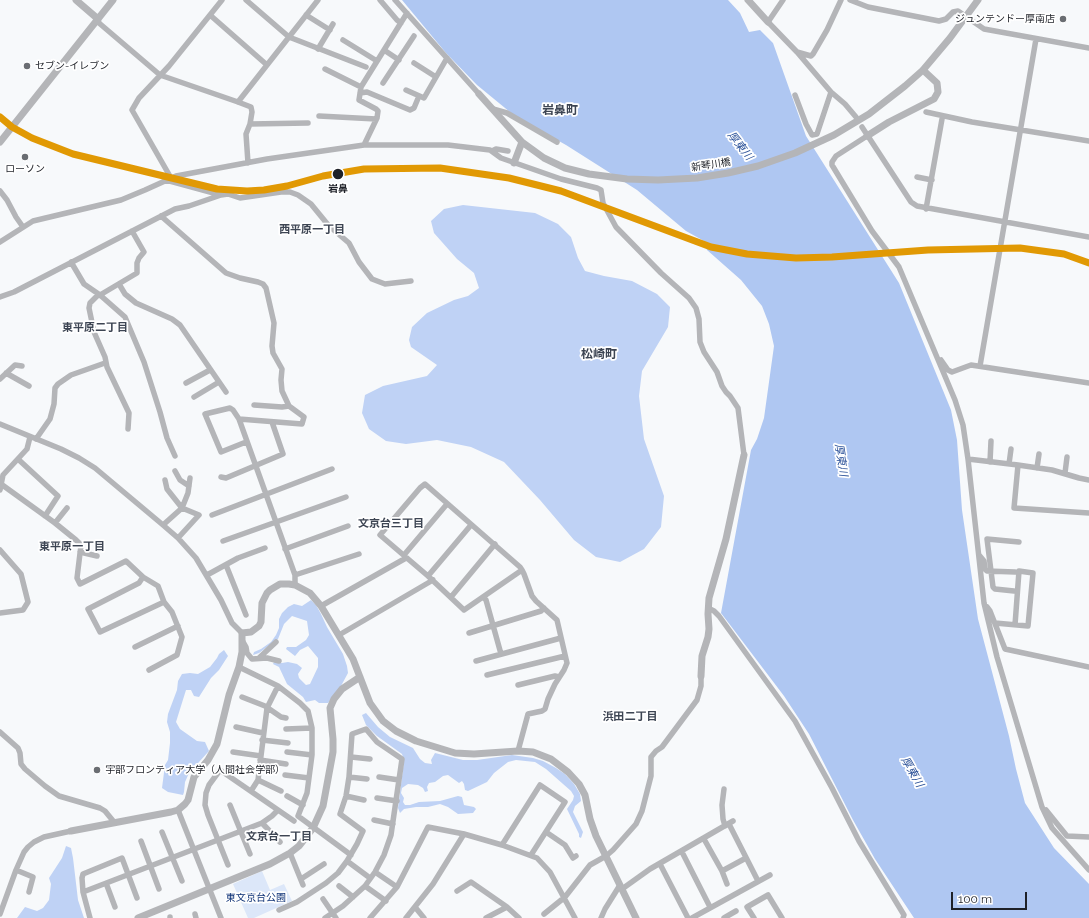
<!DOCTYPE html>
<html>
<head>
<meta charset="utf-8">
<style>
  body { margin:0 }
  #map { position:relative; width:1089px; height:918px; overflow:hidden; background:#f7f9fb; font-family:Raleway,sans-serif }
  canvas { display:block }
  .scale { position:absolute; left:951px; top:892px; width:76px; height:18px; box-sizing:border-box; border:2px solid #1e2128; border-top:0; padding-left:5px; font-size:12px; line-height:14px; white-space:nowrap; color:#1e2128; -webkit-text-stroke:3px #fff; paint-order:stroke }
</style>
</head>
<body>
<div id="map">
<canvas width="1089" height="918"></canvas>
<div class="scale">100 m</div>
</div>
<script>
const c = document.querySelector('canvas').getContext('2d');
c.lineJoin = 'round';
function paint(path, color) { c.fillStyle = color; c.fill(path, 'evenodd'); }
const poly = rows => new Path2D(rows.map(r => 'M' + r).join(''));
function trace(path, color, width, dash) { c.strokeStyle = color; c.lineWidth = width; c.lineCap = dash ? 'butt' : 'round'; c.setLineDash(dash || []); c.stroke(path); }
function write(font, color, halo, rows, align = 'center') {
  c.font = font + ' Raleway,"Noto Sans JP",sans-serif'; c.lineWidth = 3.5; c.setLineDash([]); c.textBaseline = 'middle'; c.strokeStyle = halo; c.fillStyle = color; for (const [text, x, y, turn = 0] of rows) {
    c.save(); c.translate(x, y); c.rotate((+turn || 0) * Math.PI / 180); c.textAlign = isNaN(turn) ? turn : align; if (halo) c.strokeText(text, 0, 0); c.fillText(text, 0, 0); c.restore();
  }
}
const green = poly([
  [262,871,270,890,284,884,292,901,254,918,248,918,233,884]
]);
const forest = poly([
  [463,205,535,213,558,224,571,237,578,258,585,271,604,276,632,281,657,294,670,307,668,327,642,371,639,396,644,439,664,496,661,527,644,549,620,562,596,557,574,540,540,500,504,462,471,447,437,440,406,444,386,441,369,429,362,413,365,395,383,386,427,376,437,365,411,347,409,340,412,327,427,313,454,300,468,296,479,288,474,273,457,259,434,233,431,221,444,209],
  [311,600,316,605,321,614,327,627,343,654,347,666,348,673,341,686,328,703,319,703,315,700,306,702,303,697,287,684,279,667,273,664,274,662,282,663,288,662,297,664,302,668,298,674,299,678,306,685,310,684,318,667,318,658,308,646,300,650,295,656,286,649,287,647,296,647,306,640,309,635,307,621,292,616,284,624,278,639,259,653,253,655,254,652,261,649,271,642,276,635,279,628,279,619,282,613,288,607,294,604,302,606],
  [224,650,228,656,219,670,211,678,199,697,194,696,191,690,186,690,176,722,180,729,197,741,205,742,209,751,189,773,185,782,184,792,183,795,168,792,162,788,165,765,168,760,170,743,170,732,167,722,168,714,177,690,178,681,182,674,190,673,198,674,210,667,217,658,219,654],
  [366,713,378,727,390,737,413,748,420,759,425,763,432,764,431,760,435,753,463,760,477,760,512,755,533,758,543,761,556,768,565,774,574,784,580,794,581,801,575,806,573,812,583,832,581,838,579,837,579,834,567,809,573,800,574,796,571,791,546,769,535,762,516,760,508,762,494,773,487,782,468,791,465,790,464,784,462,781,459,783,448,775,443,776,435,782,429,783,427,787,428,791,425,792,423,788,418,785,408,784,402,788,401,793,404,798,403,802,405,805,410,805,419,802,440,801,458,796,462,797,464,805,474,807,476,809,473,813,458,814,448,807,440,804,428,807,416,807,404,809,400,813,398,808,404,761,402,754,377,736,366,725,362,715],
  [66,846,71,848,73,858,78,900,84,918,17,918,25,907,37,911,43,908,49,900,51,884,49,878,62,858]
]);
const water = poly([
  [402,0,728,0,740,13,749,32,760,30,773,43,806,136,899,283,951,410,957,440,962,510,978,619,1009,736,1016,769,1025,803,1054,848,1089,884,1089,918,914,918,875,859,853,820,809,734,784,696,721,613,751,450,757,439,764,418,774,346,769,324,762,306,741,280,707,250,704,241,686,231,637,190,566,145,516,117,477,85,446,53]
]);
const minor = poly([
  [246,0,289,37,366,67],
  [380,0,397,20,401,23],
  [395,0,479,94],
  [783,0,768,22,797,52,831,92,845,104,856,117],
  [850,0,868,7,939,21,946,19,953,12,958,11,984,29,1089,48],
  [210,15,267,65],
  [306,15,330,30],
  [98,19,99,23,160,75,238,102,251,107,252,112,250,124,246,134,248,163],
  [343,40,377,61],
  [318,49,333,24],
  [384,50,399,60],
  [797,52,811,56,813,54,827,30,841,0],
  [414,63,436,77],
  [325,69,361,87],
  [383,83,414,36],
  [406,90,424,98,447,58],
  [360,93,367,92,410,110,414,108,419,96],
  [795,95,806,124,812,135,817,134,831,92],
  [238,102,318,0],
  [493,109,507,113,557,142],
  [926,112,972,122,1089,141],
  [319,116,376,119],
  [250,124,308,123],
  [862,127,911,202,917,206,1089,237],
  [867,136,836,156,832,162,832,165,872,231,899,267,955,400,963,425,968,459,984,603,997,657,1042,807,1052,828,1089,870],
  [364,145,377,118,378,111,376,109,359,100,361,87,407,13],
  [492,151,496,149,508,151],
  [917,177,932,180],
  [171,178,132,110,139,98,169,66,222,0],
  [166,180,221,195],
  [0,191,7,200,16,217,23,227],
  [926,209,942,119],
  [161,216,226,273,240,278,258,282,263,284,266,288,274,323,272,346,273,353,282,369,281,380,282,391,289,406,304,417,302,424,239,419],
  [0,242,33,221,121,200,145,190,176,176,267,159,364,145,448,145,490,150,501,158,561,179,597,188,601,190,603,203,616,227,661,273,689,298,696,308,699,319,700,342,704,352,717,372,722,386,726,392,730,396,738,408,744,455],
  [71,262,84,284,100,295,125,317,144,362,160,412,167,438,175,456],
  [119,284,125,294,136,303,172,319,180,325,226,392],
  [0,297,14,292,175,209,189,206,221,195,228,194,240,198,281,192,290,192,298,195,311,204,329,226,349,243,359,262,372,279,385,284,411,281],
  [941,360,948,370,952,372,971,365,1089,383],
  [980,366,1036,39],
  [6,373,29,386],
  [0,379,15,365,22,366],
  [186,383,210,370],
  [194,397,219,382],
  [254,405,282,407,289,406],
  [0,424,61,449,79,458,95,468,163,525,178,538,196,558,221,600,232,623,242,633],
  [128,429,129,413,107,367,105,357,94,332,89,308,90,303,97,296,100,295,137,273,137,263,139,258,144,252,132,231],
  [36,439,50,419,54,404,55,388,58,384,71,375,105,363],
  [246,442,221,452,205,414,230,408,233,410,239,419,295,575,295,585],
  [968,459,1018,465],
  [19,460,58,496,45,516],
  [990,462,991,441],
  [1009,464,1011,449],
  [1037,468,1039,454],
  [175,471,180,480,189,486],
  [1065,473,1067,457],
  [221,477,226,478,283,454,272,422],
  [1089,480,1079,478,1052,470,1018,465,1014,508,1089,513],
  [1,484,55,523,76,540,81,545,77,578,80,584,126,561,143,577,139,583,88,609,100,632,164,602,172,612,182,637,177,655,149,670],
  [0,490,3,475,27,449,30,437],
  [212,515,332,469],
  [55,523,67,508],
  [163,525,182,508,167,489,165,480],
  [178,538,199,515,182,508,188,493,190,478],
  [223,541,346,497],
  [285,549,348,526],
  [0,550,21,574,28,602,23,610,0,613],
  [80,552,97,556],
  [404,555,447,504],
  [979,555,984,561,985,569,987,571,1015,572],
  [226,565,246,615],
  [207,575,238,558,265,548],
  [295,575,359,554],
  [428,576,471,525],
  [143,577,158,586,164,602],
  [1014,591,995,589,993,587,987,539,1019,542],
  [451,597,495,544],
  [483,597,486,600,501,654],
  [321,606,406,558],
  [987,607,990,611,1005,649,1089,667],
  [708,608,714,611,719,616,795,721,832,788,859,841,904,915,903,918],
  [995,623,1028,626,1033,573,1019,571,1015,625],
  [469,633,541,611,544,608],
  [339,635,433,580],
  [242,640,246,647,247,653,252,659,267,658,279,661],
  [135,647,178,626],
  [259,658,276,642],
  [476,661,561,638],
  [239,667,278,686,300,703,308,711,312,728,312,755,307,793,298,816,351,855],
  [487,675,565,656],
  [518,685,555,676,559,677],
  [242,697,265,706,281,717,286,718],
  [236,727,263,733],
  [286,729,312,728],
  [0,732,18,748,20,753,21,764,25,769,45,786,59,796,100,808,105,811,114,822],
  [262,740,288,743],
  [518,751,528,714,542,711,545,709,548,699,555,684,564,670,567,663,557,620,536,601,532,596,524,574,522,570,520,567,425,484,420,488,380,535,428,576,464,610,522,570],
  [233,752,261,756],
  [287,752,312,755],
  [351,757,370,759],
  [260,760,286,764],
  [285,775,309,778],
  [349,777,367,779],
  [379,777,399,780],
  [258,780,281,791],
  [724,789,722,805,723,819,725,826],
  [251,791,258,780,267,708,278,686],
  [287,796,303,805],
  [346,796,364,800],
  [377,798,397,801],
  [230,805,250,854],
  [178,810,221,918],
  [1046,810,1067,836,1089,837],
  [374,820,393,824],
  [262,823,280,842],
  [729,824,758,881],
  [162,832,182,881],
  [546,832,565,845,573,858,576,856],
  [704,839,722,871,727,884],
  [141,841,159,889],
  [502,845,540,785,565,802,531,855],
  [682,852,710,907],
  [290,853,303,885],
  [347,861,370,878],
  [660,864,688,918],
  [228,865,208,815,205,805,206,793,209,785,220,770,294,821],
  [16,870,33,877,29,892],
  [722,871,746,858],
  [375,872,397,887],
  [301,879,324,864],
  [106,883,115,907],
  [339,886,353,897],
  [365,886,386,901],
  [622,889,650,869,733,821],
  [457,891,471,882,507,907,519,918],
  [83,892,262,823,272,816,278,810],
  [323,899,336,918],
  [415,907,424,918],
  [279,910,297,902,326,883,338,873,347,861,357,844,363,831,340,814,346,796,349,777,352,734,366,729,377,742,402,759,391,835,384,855,375,872,365,886,343,906,325,918],
  [0,914,16,870,24,852,28,847,34,842,44,837,71,831],
  [195,914,196,918],
  [544,914,565,897,590,865,606,856,613,850,636,824,642,811,651,776,651,757,656,751,662,747,697,700,701,686,701,676],
  [170,917,170,918],
  [90,918,83,892,82,878,83,874,122,858,137,898],
  [370,918,397,887,428,827,464,834,502,845,537,858,550,872,575,918],
  [406,918,433,884,464,834],
  [486,918,507,907],
  [601,918,605,909,620,885],
  [692,918,770,875],
  [724,918,736,911],
  [754,918,747,907,768,895,782,918]
]);
const tertiary = poly([
  [76,0,98,19],
  [748,0,768,22],
  [479,94,522,142,544,158,565,168,589,174,627,179,658,180,697,178,728,173,758,166,795,153,834,135,869,114,905,86,923,70,950,38,978,0],
  [867,136,889,122,934,99,938,92,937,83,923,70],
  [0,142,113,0],
  [514,163,522,142],
  [701,676,702,656,708,637,709,629,708,614,709,598,726,539,744,455],
  [71,831,171,812,178,810,185,804,188,800,194,777,208,760,217,744,229,695,239,667,242,652,242,633,251,632,259,626,261,622,262,603,267,593,270,590,280,584,289,584,295,585,310,593,321,606,353,659,370,703,383,721,396,731,416,741,455,753,474,754,518,751,533,752,551,759,568,772,579,784,585,795,590,819,596,836,636,918],
  [138,918,270,864,290,853,299,846,313,828,323,806,333,752,333,739,330,708,334,699,342,689,360,677]
]);
const rail1 = poly([
  [0,117,12,127,32,138,73,154,217,189,247,191,264,190,287,186,323,176,364,169,440,168,509,178,561,191,711,247,747,254,796,258,832,257,928,250,1020,248,1064,254,1089,263]
]);
const markers = [
  [1063,19,4,"#6a6d72"],
  [27,66,4,"#6a6d72"],
  [25,157,4,"#6a6d72"],
  [338,174,6,"#1e2128"],
  [97,770,4,"#6a6d72"]
];
const poiNames = [
  ["ジュンテンドー厚南店",1055,19,"right"],
  ["セブン-イレブン",35,66],
  ["ローソン",25,169,"center"],
  ["宇部フロンティア大学（人間社会学部）",105,770]
];
const streetNames = [
  ["新琴川橋",711,165,-9]
];
const stopNames = [
  ["岩鼻",338,189]
];
const parkNames = [
  ["東文京台公園",256,898]
];
const waterNames = [
  ["厚東川",740,146,52],
  ["厚東川",841,460,81],
  ["厚東川",912,772,60]
];
const neighbourhoodNames = [
  ["西平原一丁目",312,230],
  ["東平原二丁目",95,328],
  ["文京台三丁目",391,524],
  ["東平原一丁目",72,547],
  ["浜田二丁目",630,717],
  ["文京台一丁目",279,837]
];
const quarterNames = [
  ["岩鼻町",560,110],
  ["松崎町",599,354]
];
paint(green, '#dce7f9');
paint(forest, '#bfd2f5');
paint(water, '#afc7f2');
trace(minor, '#b4b5b8', 5.5);
trace(tertiary, '#b4b5b8', 7);
trace(rail1, '#e19904', 7);
for (const [x, y, r, color] of markers) { const dot = new Path2D(); dot.arc(x, y, r, 0, 2 * Math.PI); c.fillStyle = color; c.fill(dot); trace(dot, '#fff', 1.5); }
write('10px', '#1e2128', '#fff', poiNames, 'left');
write('10px', '#1e2128', '#fff', streetNames);
write('bold 10px', '#1e2128', '#fff', stopNames);
write('10px', '#0d3176', '#fff', parkNames);
write('italic 11px', '#2a5098', '#fff', waterNames);
write('bold 11px', '#3d4553', '#fff', neighbourhoodNames);
write('bold 12px', '#3d4553', '#fff', quarterNames);
</script>
</body>
</html>
